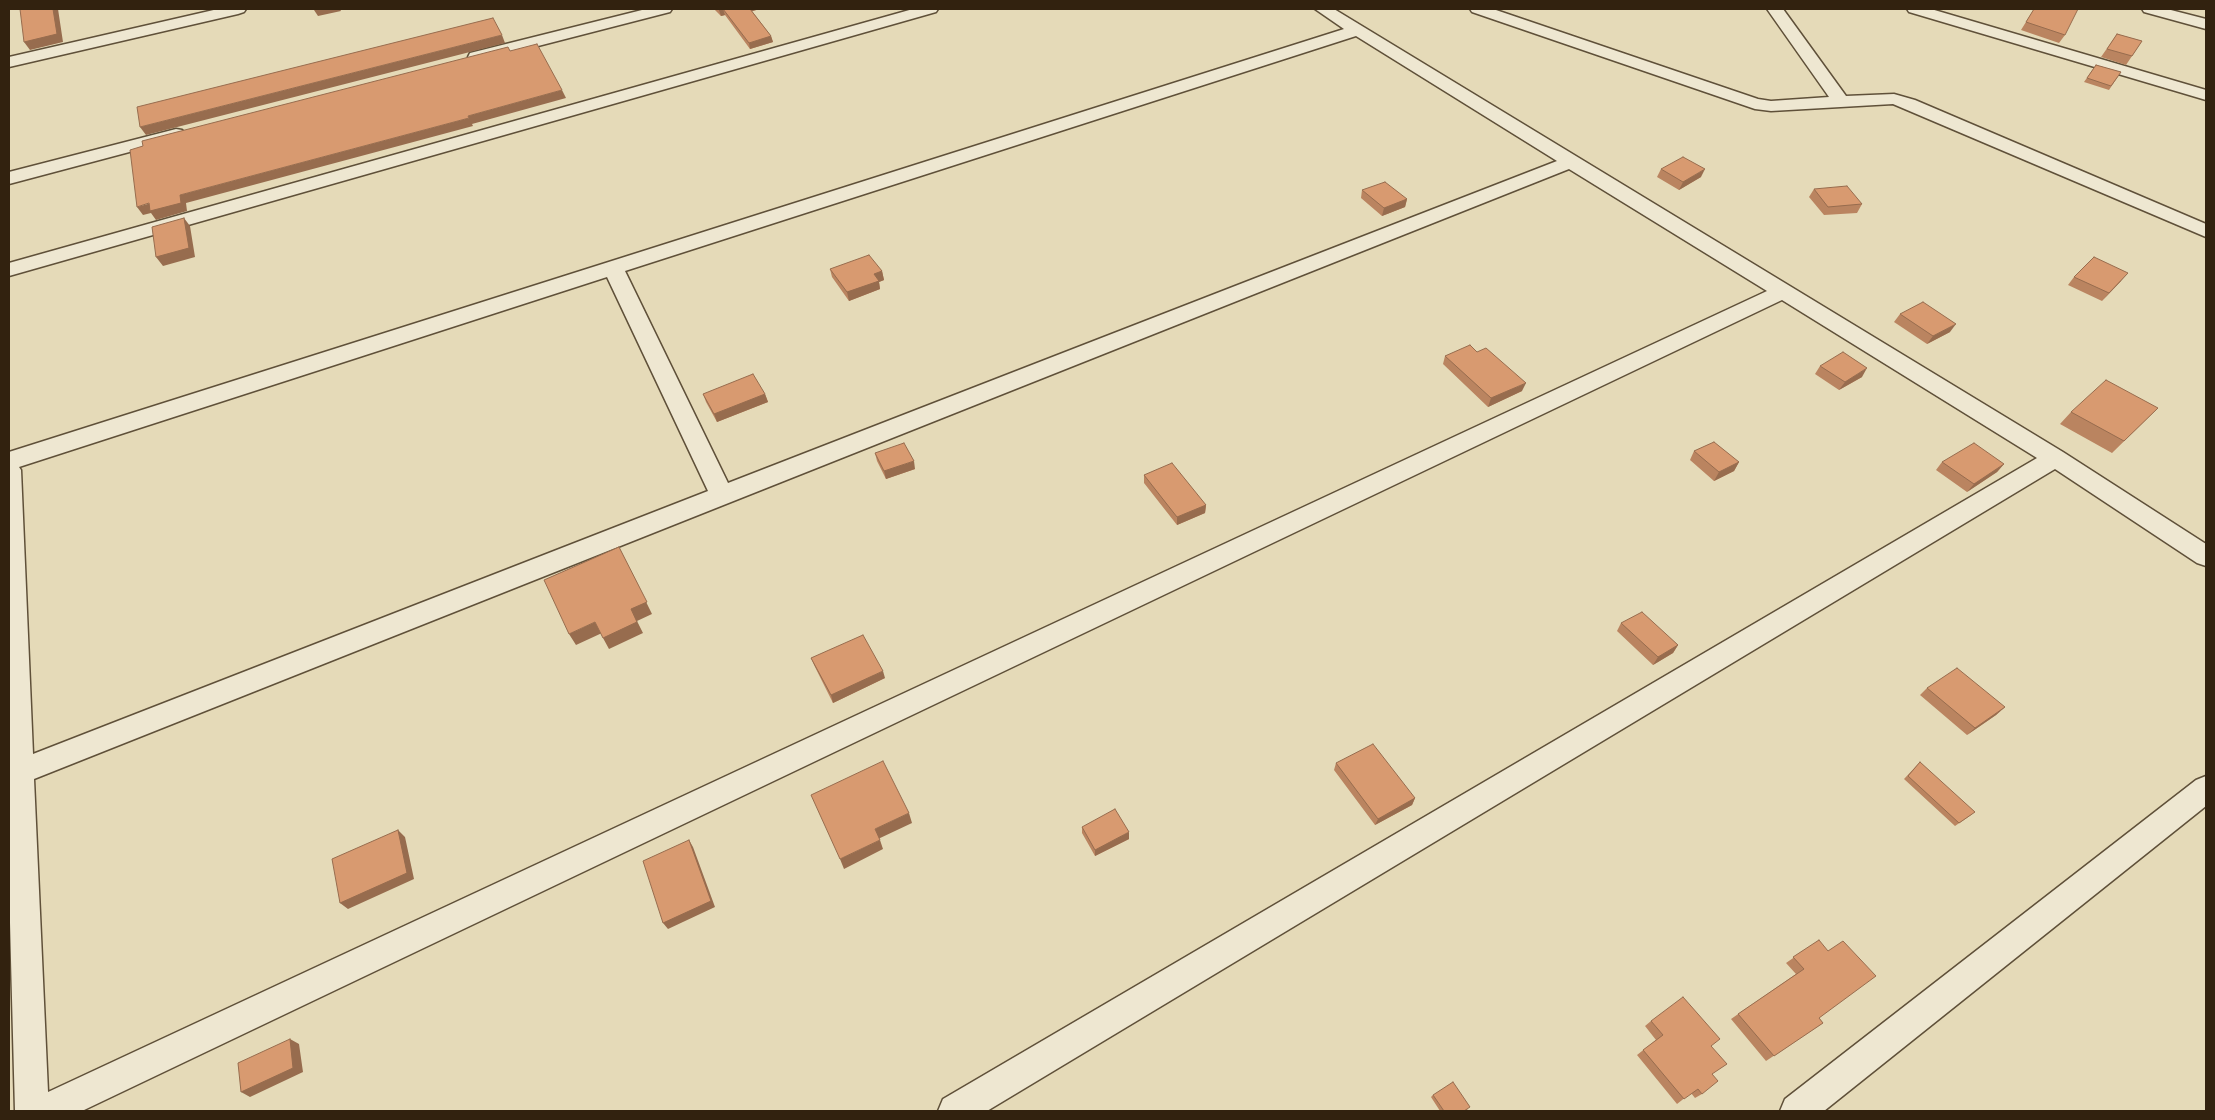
<!DOCTYPE html>
<html>
<head>
<meta charset="utf-8">
<style>
  body { margin:0 }
  #map { position:relative; width:2215px; height:1120px; overflow:hidden; background:#e5dab8; font-family:Alegreya,serif }
  canvas { display:block }
  .frame { position:absolute; inset:0; border:10px solid #32220f; pointer-events:none }
</style>
</head>
<body>
<div id="map">
<canvas width="2215" height="1120"></canvas>
<div class="frame"></div>
</div>
<script>
const c = document.querySelector('canvas').getContext('2d');
c.lineJoin = 'round';
const poly = rows => new Path2D(rows.map(r => 'M' + r).join(''));
function trace(path, color, width, dash) { c.strokeStyle = color; c.lineWidth = width; c.lineCap = dash ? 'butt' : 'round'; c.setLineDash(dash || []); c.stroke(path); }
function paint(path, color) { c.fillStyle = color; c.fill(path, 'evenodd'); }
const minor = poly([
  [218,9,246,9,244,12,238,14,9,67,9,57,218,9],
  [646,9,672,9,670,12,476,62,470,61,468,57,470,53,646,9],
  [913,9,938,9,936,12,9,276,9,263,913,9],
  [1315,9,1334,9,2063,452,2206,544,2206,566,2197,563,2055,469,987,1111,938,1111,943,1099,2037,458,1782,300,82,1111,15,1111,9,885,9,452,1344,29,1315,9],
  [1356,36,1557,161,728,483,625,271,1356,36],
  [1569,169,1767,291,48,1092,34,779,1569,169],
  [607,277,708,491,33,754,21,470,19,467,607,277],
  [1470,9,1493,9,1758,99,1771,101,1829,97,1767,9,1783,9,1846,96,1894,94,1915,100,2206,224,2206,237,1893,104,1771,111,1755,109,1472,12,1470,9],
  [1907,9,1931,9,2206,90,2206,100,1909,12,1907,9],
  [2142,9,2167,9,2206,19,2206,29,2144,12,2142,9],
  [176,129,182,130,185,134,182,138,9,184,9,172,176,129],
  [2206,776,2206,806,1824,1111,1780,1111,1785,1099,2196,780,2206,776]
]);
const wall = poly([
  [714,9,760,9,752,11,771,36,773,42,750,49,725,15,721,16],
  [2034,9,2065,35,2059,43,2021,30],
  [2117,34,2142,41,2126,65,2101,57],
  [2096,65,2121,72,2109,90,2084,82],
  [1661,169,1701,177,1679,190,1657,177],
  [1814,189,1862,204,1857,213,1824,215,1809,197],
  [1362,190,1407,199,1405,207,1382,216,1361,198],
  [830,269,882,271,884,280,879,282,880,289,849,301,832,277],
  [2074,277,2121,281,2102,301,2068,285],
  [1900,314,1950,332,1927,344,1894,322],
  [1445,356,1522,391,1488,407,1443,364],
  [1820,366,1862,377,1839,390,1815,374],
  [703,394,765,394,768,402,717,422,706,402],
  [2158,408,2112,453,2060,424,2071,412],
  [1694,451,1739,462,1734,471,1714,481,1690,460],
  [875,453,915,469,886,479,877,461],
  [1942,462,2004,464,1997,472,1967,492,1936,470],
  [1144,475,1206,505,1205,513,1177,525,1144,483],
  [1621,623,1678,645,1673,653,1653,665,1617,631],
  [811,658,885,678,833,703,814,665],
  [1927,688,2005,707,1996,715,1967,735,1920,695],
  [1920,762,1971,815,1955,826,1904,779],
  [1336,763,1415,798,1412,805,1375,825,1334,770],
  [1082,827,1129,839,1095,856,1082,833],
  [1819,940,1819,1018,1823,1023,1766,1061,1731,1019,1796,974,1786,963],
  [1651,1021,1711,1046,1712,1074,1702,1094,1695,1098,1691,1093,1677,1104,1637,1055,1656,1040,1645,1026],
  [1433,1095,1468,1109,1465,1111,1440,1111,1431,1097]
]);
const shadedWall = poly([
  [53,9,58,9,63,42,30,50,24,42],
  [318,9,340,9,341,11,318,16,314,10],
  [723,9,725,15,721,16,719,10],
  [748,9,760,9,749,12],
  [502,35,505,43,146,135,140,127],
  [771,36,773,42,750,49,749,43],
  [562,90,566,98,472,124,468,116],
  [469,118,473,126,186,203,187,211,156,220,151,213,143,215,137,207,180,195],
  [1705,169,1701,177,1679,190,1683,182],
  [1407,199,1405,207,1382,216,1384,208],
  [184,218,190,226,195,257,163,266,156,257],
  [882,271,884,280,879,282,880,289,849,301,847,292,874,274],
  [2128,273,2121,281,2102,301,2109,293],
  [1956,324,1950,332,1927,344,1933,336],
  [1867,368,1862,377,1839,390,1845,382],
  [1526,383,1522,391,1488,407,1491,398],
  [765,394,768,402,717,422,714,414],
  [914,461,915,469,886,479,884,471],
  [1739,462,1734,471,1714,481,1719,472],
  [2004,464,1997,472,1967,492,1974,484],
  [1206,505,1205,513,1177,525,1177,517],
  [619,547,652,614,637,621,643,633,609,649,603,638,631,609],
  [595,622,602,633,576,645,569,634],
  [1678,645,1673,653,1653,665,1658,657],
  [883,671,885,678,833,703,831,695],
  [2005,707,1996,715,1967,735,1975,728],
  [1415,798,1412,805,1375,825,1378,819],
  [909,813,912,823,878,839,875,829],
  [398,830,405,837,414,879,348,909,340,903],
  [1129,832,1129,839,1095,856,1095,850],
  [689,840,693,847,715,907,668,929,663,923],
  [880,840,883,849,844,869,840,859],
  [290,1039,299,1044,303,1072,250,1097,241,1092]
]);
const building = poly([
  [20,9,53,9,57,34,24,42,20,9],
  [718,9,750,9,771,36,749,43,723,9,719,10,718,9],
  [2034,9,2078,9,2065,35,2026,22,2034,9],
  [493,18,502,35,140,127,137,107,493,18],
  [2117,34,2142,41,2132,56,2107,49,2117,34],
  [537,44,562,90,468,116,469,118,180,195,181,203,150,211,149,203,137,207,130,150,143,146,142,141,508,47,510,51,537,44],
  [2096,65,2121,72,2111,86,2087,78,2096,65],
  [1683,157,1705,169,1683,182,1661,169,1683,157],
  [1385,182,1407,199,1384,208,1362,190,1385,182],
  [1847,186,1862,204,1828,207,1814,189,1847,186],
  [184,218,189,248,156,257,152,227,184,218],
  [869,255,882,271,874,274,879,281,847,292,830,269,869,255],
  [2094,257,2128,273,2109,293,2074,277,2094,257],
  [1923,302,1956,324,1933,336,1900,314,1923,302],
  [1470,345,1477,352,1486,348,1526,383,1491,398,1445,356,1470,345],
  [1843,352,1867,368,1845,382,1820,366,1843,352],
  [753,374,765,394,714,414,703,394,753,374],
  [2106,380,2158,408,2124,441,2071,412,2106,380],
  [1714,442,1739,462,1719,472,1694,451,1714,442],
  [904,443,914,461,884,471,875,453,904,443],
  [1974,443,2004,464,1974,484,1942,462,1974,443],
  [1172,463,1206,505,1177,517,1144,475,1172,463],
  [619,547,647,602,631,609,637,622,603,638,595,622,569,634,544,580,619,547],
  [1642,612,1678,645,1658,657,1621,623,1642,612],
  [863,635,883,671,831,695,811,658,863,635],
  [1957,668,2005,707,1975,728,1927,688,1957,668],
  [1373,744,1415,798,1378,819,1336,763,1373,744],
  [883,761,909,813,875,829,880,840,840,859,811,795,883,761],
  [1920,762,1975,812,1959,823,1908,776,1920,762],
  [1115,809,1129,832,1095,850,1082,827,1115,809],
  [398,830,407,873,340,903,332,859,398,830],
  [689,840,711,901,663,923,643,861,689,840],
  [1819,940,1828,951,1843,941,1876,976,1819,1018,1823,1023,1774,1056,1738,1014,1804,969,1793,957,1819,940],
  [1683,997,1720,1039,1711,1046,1727,1064,1712,1074,1718,1081,1702,1094,1698,1089,1684,1099,1643,1050,1663,1035,1651,1021,1683,997],
  [290,1039,293,1068,241,1092,238,1063,290,1039],
  [1453,1082,1470,1107,1464,1111,1444,1111,1433,1095,1453,1082]
]);
trace(minor, '#5f5039', 3);
paint(minor, '#eee7d1');
paint(wall, '#ba8460');
paint(shadedWall, '#976c4e');
paint(building, '#d89a70');
trace(building, '#976c4e', 1);
</script>
</body>
</html>
